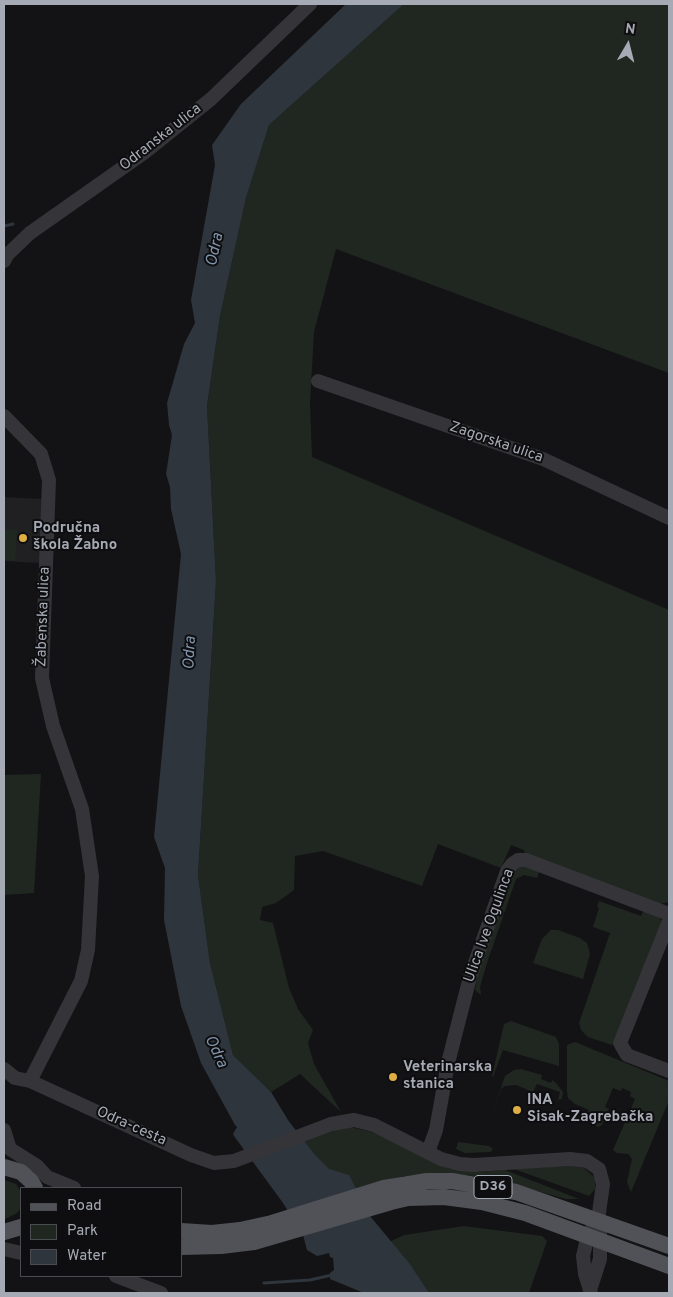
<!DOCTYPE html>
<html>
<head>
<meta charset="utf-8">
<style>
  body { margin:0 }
  #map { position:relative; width:673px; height:1297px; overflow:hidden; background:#131315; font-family:Overpass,sans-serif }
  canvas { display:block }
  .frame { position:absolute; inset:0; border:5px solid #a6aab4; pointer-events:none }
  .legend { position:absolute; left:20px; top:1187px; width:162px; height:90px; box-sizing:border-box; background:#0e0e10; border:1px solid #4b4c52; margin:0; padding:6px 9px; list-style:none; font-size:15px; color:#a6aab4 }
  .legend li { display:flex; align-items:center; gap:10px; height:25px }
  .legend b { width:25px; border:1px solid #4b4c52 }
  .north { position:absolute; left:603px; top:20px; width:50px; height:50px; -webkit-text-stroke:4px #0e0e10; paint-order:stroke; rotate:8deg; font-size:14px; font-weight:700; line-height:20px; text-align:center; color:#a6aab4 }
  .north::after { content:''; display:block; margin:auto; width:18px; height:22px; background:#a6aab4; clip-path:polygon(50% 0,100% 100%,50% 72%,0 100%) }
</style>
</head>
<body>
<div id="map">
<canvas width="673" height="1297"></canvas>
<div class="frame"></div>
<ul class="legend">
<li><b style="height:6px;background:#515258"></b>Road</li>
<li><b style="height:14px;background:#202721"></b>Park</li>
<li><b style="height:14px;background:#2e353c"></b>Water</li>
</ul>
<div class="north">N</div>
</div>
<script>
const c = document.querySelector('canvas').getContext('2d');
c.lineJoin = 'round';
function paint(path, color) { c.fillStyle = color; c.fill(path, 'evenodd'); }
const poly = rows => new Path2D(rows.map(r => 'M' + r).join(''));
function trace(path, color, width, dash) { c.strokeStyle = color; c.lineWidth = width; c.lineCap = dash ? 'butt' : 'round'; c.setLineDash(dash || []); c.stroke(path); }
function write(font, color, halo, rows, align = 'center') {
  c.font = font + ' Overpass,sans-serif'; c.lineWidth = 4; c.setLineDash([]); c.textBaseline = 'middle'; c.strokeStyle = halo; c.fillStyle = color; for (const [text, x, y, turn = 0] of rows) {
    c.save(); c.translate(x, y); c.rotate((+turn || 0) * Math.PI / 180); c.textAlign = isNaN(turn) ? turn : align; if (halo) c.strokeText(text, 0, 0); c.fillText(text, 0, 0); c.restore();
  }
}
const built = poly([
  [4,497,43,499,40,563,4,561]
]);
const green = poly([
  [404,4,669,4,669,373,336,249,314,332,310,403,312,457,669,610,669,902,660,904,525,854,524,850,511,845,501,868,438,844,422,886,323,851,295,856,294,890,276,903,262,907,260,920,273,923,289,988,298,1009,313,1030,308,1043,314,1064,341,1112,300,1074,271,1092,233,1055,210,963,198,875,216,581,207,406,220,316,246,198,269,125],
  [4,529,17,530,15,561,4,560],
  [41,774,34,893,4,895,4,775],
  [524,866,540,870,537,878,524,875,516,879,487,963,480,987,481,995,475,990,478,972,512,876,517,868],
  [599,901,641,916,644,910,658,915,662,921,612,1045,588,1037,581,1030,579,1023,610,933,593,927,599,908,597,907],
  [551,930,558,930,580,938,587,943,590,954,583,979,533,963,542,939],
  [511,1021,556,1037,559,1044,559,1066,503,1050,493,1077,492,1076,504,1024],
  [575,1042,669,1081,669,1100,631,1192,627,1182,632,1159,628,1154,617,1153,613,1150,635,1099,630,1096,631,1092,622,1088,621,1091,613,1088,605,1107,609,1109,602,1125,598,1127,585,1121,589,1110,575,1104,568,1098,567,1092,567,1045],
  [521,1069,542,1075,541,1079,551,1083,552,1080,556,1083,563,1092,562,1099,558,1100,560,1092,537,1084,533,1092,516,1085,505,1086,501,1089,490,1120,505,1076,514,1070],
  [350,1127,372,1132,448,1168,480,1172,505,1170,579,1199,566,1199,491,1178,448,1173,404,1176,333,1195,293,1145,331,1129],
  [458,1142,489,1146,493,1149,491,1152,465,1153,456,1149],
  [570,1166,584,1168,595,1178,595,1189,589,1196,514,1169],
  [4,1180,16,1184,21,1192,21,1208,17,1213,5,1219],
  [464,1226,542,1236,547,1241,529,1293,419,1293,383,1245,404,1235]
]);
const water = poly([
  [346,4,404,4,269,125,246,198,220,316,207,406,216,581,198,875,210,963,233,1055,271,1092,288,1120,315,1155,329,1169,349,1175,370,1216,409,1263,429,1293,364,1293,330,1279,330,1273,334,1270,333,1258,330,1257,329,1253,317,1256,307,1250,303,1235,283,1203,234,1136,233,1134,237,1127,235,1125,201,1063,181,1006,164,920,165,868,154,837,181,554,171,509,170,487,166,474,172,435,169,425,167,403,184,344,195,323,191,300,215,165,212,145,241,104]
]);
const stream = poly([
  [4,226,13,224],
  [264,1283,310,1280,332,1275]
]);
const minor = poly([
  [4,261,7,255,30,233,145,152,211,99,310,4],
  [318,381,543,459,669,518],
  [4,416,41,454,49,480,42,678,53,726,82,809,92,876,88,950,81,981,30,1081],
  [669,921,620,1043,627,1055,669,1071],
  [4,1069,15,1078,30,1081,191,1155,214,1163,234,1161,331,1124,354,1120,374,1125,441,1159,460,1164,474,1165,570,1159,587,1161,599,1169,603,1184,598,1220,588,1235,583,1256,585,1274,591,1293],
  [4,1130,10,1149,37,1166,47,1177,74,1188],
  [428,1152,436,1130,448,1063,470,977,507,871,512,864,518,860,526,860,669,914],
  [4,1249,21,1253],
  [116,1276,161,1293],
  [590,1290,600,1259,600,1232]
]);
const major = poly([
  [4,1167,21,1172,31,1181,35,1188],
  [181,1231,212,1233,240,1230,272,1223,384,1188,427,1181,452,1181,516,1192,669,1246],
  [4,1232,21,1227],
  [181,1247,221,1246,254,1242,391,1202,408,1198,444,1197,482,1202,525,1213,669,1266]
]);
const markers = [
  [23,538,5,"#deae42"],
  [393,1077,5,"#deae42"],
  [517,1110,5,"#deae42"]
];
const shields = [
  [493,1187,38]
];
const shieldNames = [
  ["D36",493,1187]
];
const streetNames = [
  ["Odranska ulica",161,138,-38],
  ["Zagorska ulica",496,443,19],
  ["Žabenska ulica",44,617,-88],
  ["Ulica Ive Ogulinca",490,926,-70],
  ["Odra-cesta",131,1127,24]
];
const poiNames = [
  ["Područna",33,529],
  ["škola Žabno",33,546],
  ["Veterinarska",403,1068],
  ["stanica",403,1085],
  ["INA",527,1101],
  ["Sisak-Zagrebačka",527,1118]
];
const waterNames = [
  ["Odra",216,250,-78],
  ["Odra",191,653,-87],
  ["Odra",215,1052,65]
];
paint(built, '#201f22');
paint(green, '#202721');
paint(water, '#2e353c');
trace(stream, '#2e353c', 3);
trace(minor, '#353539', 14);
trace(major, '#515258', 16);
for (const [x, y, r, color] of markers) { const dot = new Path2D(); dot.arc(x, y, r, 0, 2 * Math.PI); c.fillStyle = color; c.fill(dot); trace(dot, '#0e0e10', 2); }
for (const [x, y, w] of shields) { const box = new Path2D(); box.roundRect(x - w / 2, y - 11.5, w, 23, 4); c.fillStyle = '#0e0e10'; c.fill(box); trace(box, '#a6aab4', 1); }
write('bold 14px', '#a6aab4', null, shieldNames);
write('15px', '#a6aab4', '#0e0e10', streetNames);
write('bold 15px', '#a6aab4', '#0e0e10', poiNames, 'left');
write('italic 16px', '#8196ac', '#0e0e10', waterNames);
</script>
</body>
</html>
